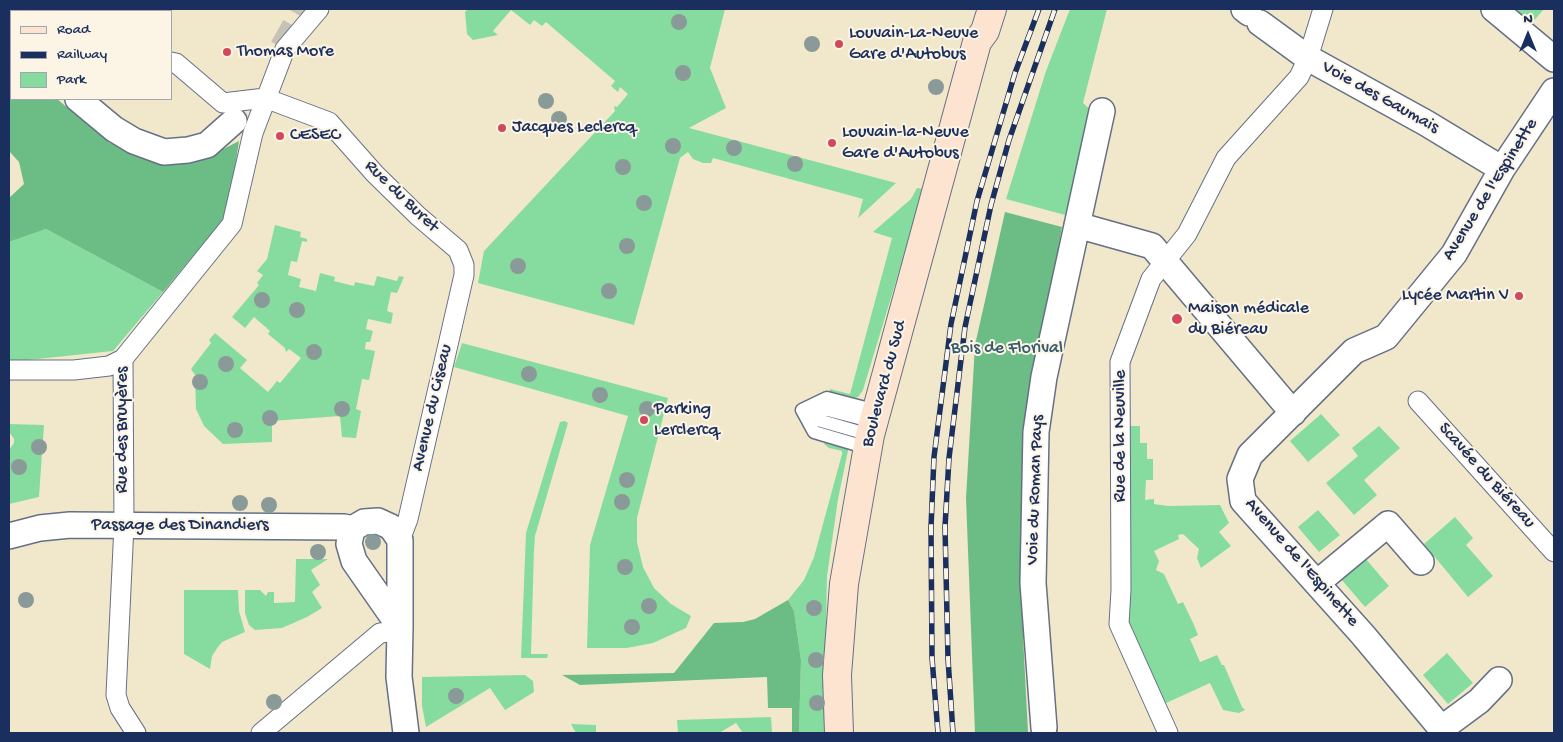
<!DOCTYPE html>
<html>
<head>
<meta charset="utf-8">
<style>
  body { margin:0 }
  #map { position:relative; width:1563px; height:742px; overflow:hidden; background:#f1e8cc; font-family:"Gochi Hand",sans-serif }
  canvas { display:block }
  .frame { position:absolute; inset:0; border:10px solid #1b2f5e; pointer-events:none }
  .legend { position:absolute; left:10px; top:10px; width:162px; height:90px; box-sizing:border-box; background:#fcf5e5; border:1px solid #a2a6af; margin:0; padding:6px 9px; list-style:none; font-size:15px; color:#1b2f5e }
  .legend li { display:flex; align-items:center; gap:10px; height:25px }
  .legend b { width:25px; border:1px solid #a2a6af }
  .north { position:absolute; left:1503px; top:10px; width:50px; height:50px; -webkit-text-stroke:4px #fcf5e5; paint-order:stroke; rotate:0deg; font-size:14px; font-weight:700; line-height:20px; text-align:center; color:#1b2f5e }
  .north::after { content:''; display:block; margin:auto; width:18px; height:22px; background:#1b2f5e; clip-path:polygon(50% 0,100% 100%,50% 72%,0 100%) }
</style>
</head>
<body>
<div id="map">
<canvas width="1563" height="742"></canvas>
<div class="frame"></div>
<ul class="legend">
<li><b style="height:6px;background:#fde4d0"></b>Road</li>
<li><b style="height:6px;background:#1b2f5e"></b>Railway</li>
<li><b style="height:14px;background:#86dc9f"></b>Park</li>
</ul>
<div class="north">N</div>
</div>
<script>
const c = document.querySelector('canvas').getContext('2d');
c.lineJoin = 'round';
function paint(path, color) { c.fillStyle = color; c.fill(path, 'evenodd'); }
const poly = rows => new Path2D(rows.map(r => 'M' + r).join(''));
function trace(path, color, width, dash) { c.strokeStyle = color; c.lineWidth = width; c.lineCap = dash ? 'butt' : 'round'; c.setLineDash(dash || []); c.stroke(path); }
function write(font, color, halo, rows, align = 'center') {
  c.font = font + ' "Gochi Hand",sans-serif'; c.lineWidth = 4; c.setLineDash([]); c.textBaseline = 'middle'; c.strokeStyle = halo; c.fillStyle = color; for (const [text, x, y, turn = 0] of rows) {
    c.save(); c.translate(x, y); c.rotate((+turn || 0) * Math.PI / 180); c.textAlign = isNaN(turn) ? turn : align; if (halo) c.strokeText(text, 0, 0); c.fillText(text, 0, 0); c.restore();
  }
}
const green = poly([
  [468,9,725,9,710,68,726,108,689,128,896,183,858,218,863,199,713,158,711,163,703,163,693,159,688,152,680,158,634,325,478,283,484,251,615,111,614,106,617,107,628,94,620,87,618,92,611,86,615,81,546,22,542,26,534,20,530,25,511,10,493,31,498,35,473,40,467,34,465,12],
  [1070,9,1107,9,1083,103,1093,112,1065,215,1006,199,1046,71],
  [1513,9,1544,9,1531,24],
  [917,188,924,189,863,390,858,397,851,399,830,393,830,389,850,394,892,238,873,232,911,199],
  [275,225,301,232,300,237,307,239,307,242,302,241,297,262,291,261,288,275,301,279,299,287,316,291,320,273,335,277,334,281,354,286,355,282,374,286,377,276,397,281,399,276,404,277,397,293,391,292,387,311,393,313,391,324,368,319,366,329,373,331,370,342,366,342,365,349,375,351,369,380,362,379,356,409,361,411,356,438,342,437,340,416,272,421,272,442,223,444,204,426,196,409,195,375,191,369,211,343,209,340,215,333,247,360,240,368,268,392,277,381,280,383,301,358,289,349,286,352,285,348,268,334,270,331,254,317,245,328,232,317,259,285,257,283,263,275,257,271,267,259],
  [46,229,163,292,113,351,9,362,9,242],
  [462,343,668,398,637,518,637,542,643,567,654,588,671,604,691,616,686,628,653,643,627,648,587,648,590,545,628,416,454,367],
  [1321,414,1340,435,1308,462,1290,441],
  [565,421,568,423,535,536,534,550,531,654,548,654,547,658,521,658,526,533,560,422],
  [9,424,44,425,39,497,9,504,9,450,14,443,14,439,9,432],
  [1128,426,1140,426,1140,443,1147,443,1147,459,1153,459,1153,480,1146,480,1145,500,1154,499,1154,504,1168,506,1220,505,1229,523,1219,532,1231,546,1201,568,1197,558,1199,549,1183,534,1178,535,1179,539,1154,551,1159,561,1156,570,1164,574,1178,604,1183,602,1194,625,1198,635,1190,639,1200,662,1217,655,1222,665,1224,665,1242,707,1245,710,1239,713,1223,710,1210,683,1164,704,1131,632,1128,620],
  [1379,426,1400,448,1364,480,1377,495,1354,515,1326,483,1358,456,1352,448],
  [825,441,849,446,838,499,827,576,824,733,799,733,801,660,794,611,788,600,804,580,814,557,842,454,842,451,829,448,824,444],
  [1318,510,1340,535,1319,552,1298,527],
  [1455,517,1473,538,1466,545,1493,576,1468,597,1424,544],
  [1365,558,1389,586,1365,607,1341,579],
  [296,559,328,559,311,570,320,585,312,592,322,608,307,617,282,628,255,630,249,625,245,613,245,590,260,590,266,596,268,592,274,592,274,603,295,602],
  [184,590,238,590,239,611,245,632,222,642,218,647,212,656,210,669,184,654],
  [1447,653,1473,683,1448,704,1423,675],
  [525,675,533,681,534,692,505,710,490,688,426,727,422,706,422,677],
  [771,717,772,733,743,733,736,723,719,733,678,733,677,720],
  [571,724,596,725,596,733,576,733]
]);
const forest = poly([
  [9,59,11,61,11,99,57,99,110,143,158,164,204,159,239,141,228,214,163,292,46,229,9,242,9,198,24,184,19,162,9,151],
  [1005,212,1062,227,1040,350,1025,451,1023,636,1028,733,975,733,966,498,975,345],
  [788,600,794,611,801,660,799,733,792,733,792,708,768,708,767,677,580,685,562,675,674,673,714,623,743,622,755,619]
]);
const minorTunnel = poly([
  [282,48,304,9]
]);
const service = poly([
  [802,410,814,432,868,448],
  [802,410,827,398,877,411],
  [805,410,828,410,874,422],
  [804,412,818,420,870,435]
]);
const pedestrian = poly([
  [9,13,11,15],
  [171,62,176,63,223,103,265,98,329,122,375,174,418,216,458,250,464,265,464,275,408,519,400,540],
  [9,370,74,370,109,366,123,359],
  [1418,401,1554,552],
  [136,733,120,708,116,695,124,525,123,359,232,224,253,133,285,49,319,9],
  [261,733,380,633,399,631],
  [1168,733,1119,624,1121,590,1120,362,1151,279,1187,234,1226,158,1299,77,1308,58,1323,9]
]);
const minor = poly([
  [1244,9,1249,13],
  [1494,9,1554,59],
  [1260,23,1308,58,1426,123,1502,169],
  [9,41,11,43],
  [78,99,114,129,134,141,164,152,188,150,207,145,234,121],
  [1077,225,1152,246,1293,413],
  [9,536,40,528,70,525,344,527,352,529],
  [1317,583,1388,524,1421,562],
  [400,627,354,561,349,544,352,529,364,522,378,521,391,527,400,540,400,627,399,677,406,733],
  [1044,728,1033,583,1036,432,1044,377,1102,111],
  [1441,729,1479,701,1499,680],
  [1445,733,1363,635,1243,501,1240,479,1250,455,1354,351,1386,337,1454,254,1502,169,1554,91]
]);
const secondary = poly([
  [839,733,837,675,844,584,870,435,977,42,985,31,992,9]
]);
const rail = poly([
  [938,733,932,658,931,527,934,457,951,324,977,201,1015,73,1039,9],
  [953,733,948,659,945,527,949,458,965,327,991,205,1009,140,1055,9]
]);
const trees = [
  [679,22],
  [812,44],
  [683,73],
  [936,87],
  [546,101],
  [559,119],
  [673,146],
  [734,148],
  [795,164],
  [623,167],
  [644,203],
  [627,246],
  [518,266],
  [609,291],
  [262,300],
  [297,310],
  [314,352],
  [226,364],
  [529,374],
  [200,382],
  [600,395],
  [342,409],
  [647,409],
  [270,418],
  [235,430],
  [39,447],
  [19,467],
  [627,480],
  [622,502],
  [240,503],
  [269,505],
  [373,542],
  [318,552],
  [625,567],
  [26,600],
  [649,606],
  [814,608],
  [632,627],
  [816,660],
  [456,696],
  [274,702],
  [817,703]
];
const markers = [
  [839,44,5,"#d1495b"],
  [227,52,5,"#d1495b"],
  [502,128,5,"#d1495b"],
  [280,136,5,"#d1495b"],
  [832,143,5,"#d1495b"],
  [1519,296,5,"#d1495b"],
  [1177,319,6,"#d1495b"],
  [644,420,5,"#d1495b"]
];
const poiNames = [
  ["Louvain-La-Neuve",849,34],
  ["Gare d'Autobus",849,55],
  ["Thomas More",237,52],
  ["Jacques Leclercq",512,128],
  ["Louvain-la-Neuve",842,133],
  ["Gare d'Autobus",842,154],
  ["CESEC",290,136],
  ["Lycée Martin V",1509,296,"right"],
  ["Maison médicale",1188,309],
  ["du Biéreau",1188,330],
  ["Parking",654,410],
  ["Lerclercq",654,431]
];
const streetNames = [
  ["Voie des Gaumais",1380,98,29],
  ["Avenue de l'Espinette",1491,190,-58],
  ["Rue du Buret",401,197,44],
  ["Boulevard du Sud",885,384,-75],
  ["Avenue du Ciseau",433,408,-77],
  ["Rue des Bruyères",123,430,-90],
  ["Rue de la Neuville",1121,436,-90],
  ["Scavée du Biéreau",1486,476,48],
  ["Voie du Roman Pays",1036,490,-88],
  ["Passage des Dinandiers",180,526],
  ["Avenue de l'Espinette",1301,563,49]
];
const parkNames = [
  ["Bois de Florival",1007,349]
];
paint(green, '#86dc9f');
paint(forest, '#6cbc86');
trace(minorTunnel, '#c6c3b6', 25, [25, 12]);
trace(service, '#667084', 15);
trace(pedestrian, '#667084', 21);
trace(minor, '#667084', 28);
trace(secondary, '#667084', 30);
trace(service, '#fff', 12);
trace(pedestrian, '#fff', 19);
trace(minor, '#fff', 25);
trace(secondary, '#fde4d0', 28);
trace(rail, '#1b2f5e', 5.5);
trace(rail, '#fcf5e5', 4, [11]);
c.fillStyle = '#8a9a98';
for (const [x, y] of trees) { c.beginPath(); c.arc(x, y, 8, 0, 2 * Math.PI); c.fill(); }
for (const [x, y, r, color] of markers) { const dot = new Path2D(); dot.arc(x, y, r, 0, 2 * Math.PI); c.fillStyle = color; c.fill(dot); trace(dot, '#fcf5e5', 2); }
write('18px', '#1b2f5e', '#fcf5e5', poiNames, 'left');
write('18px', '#1b2f5e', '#fcf5e5', streetNames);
write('18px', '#365a6e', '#fcf5e5', parkNames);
</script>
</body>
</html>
